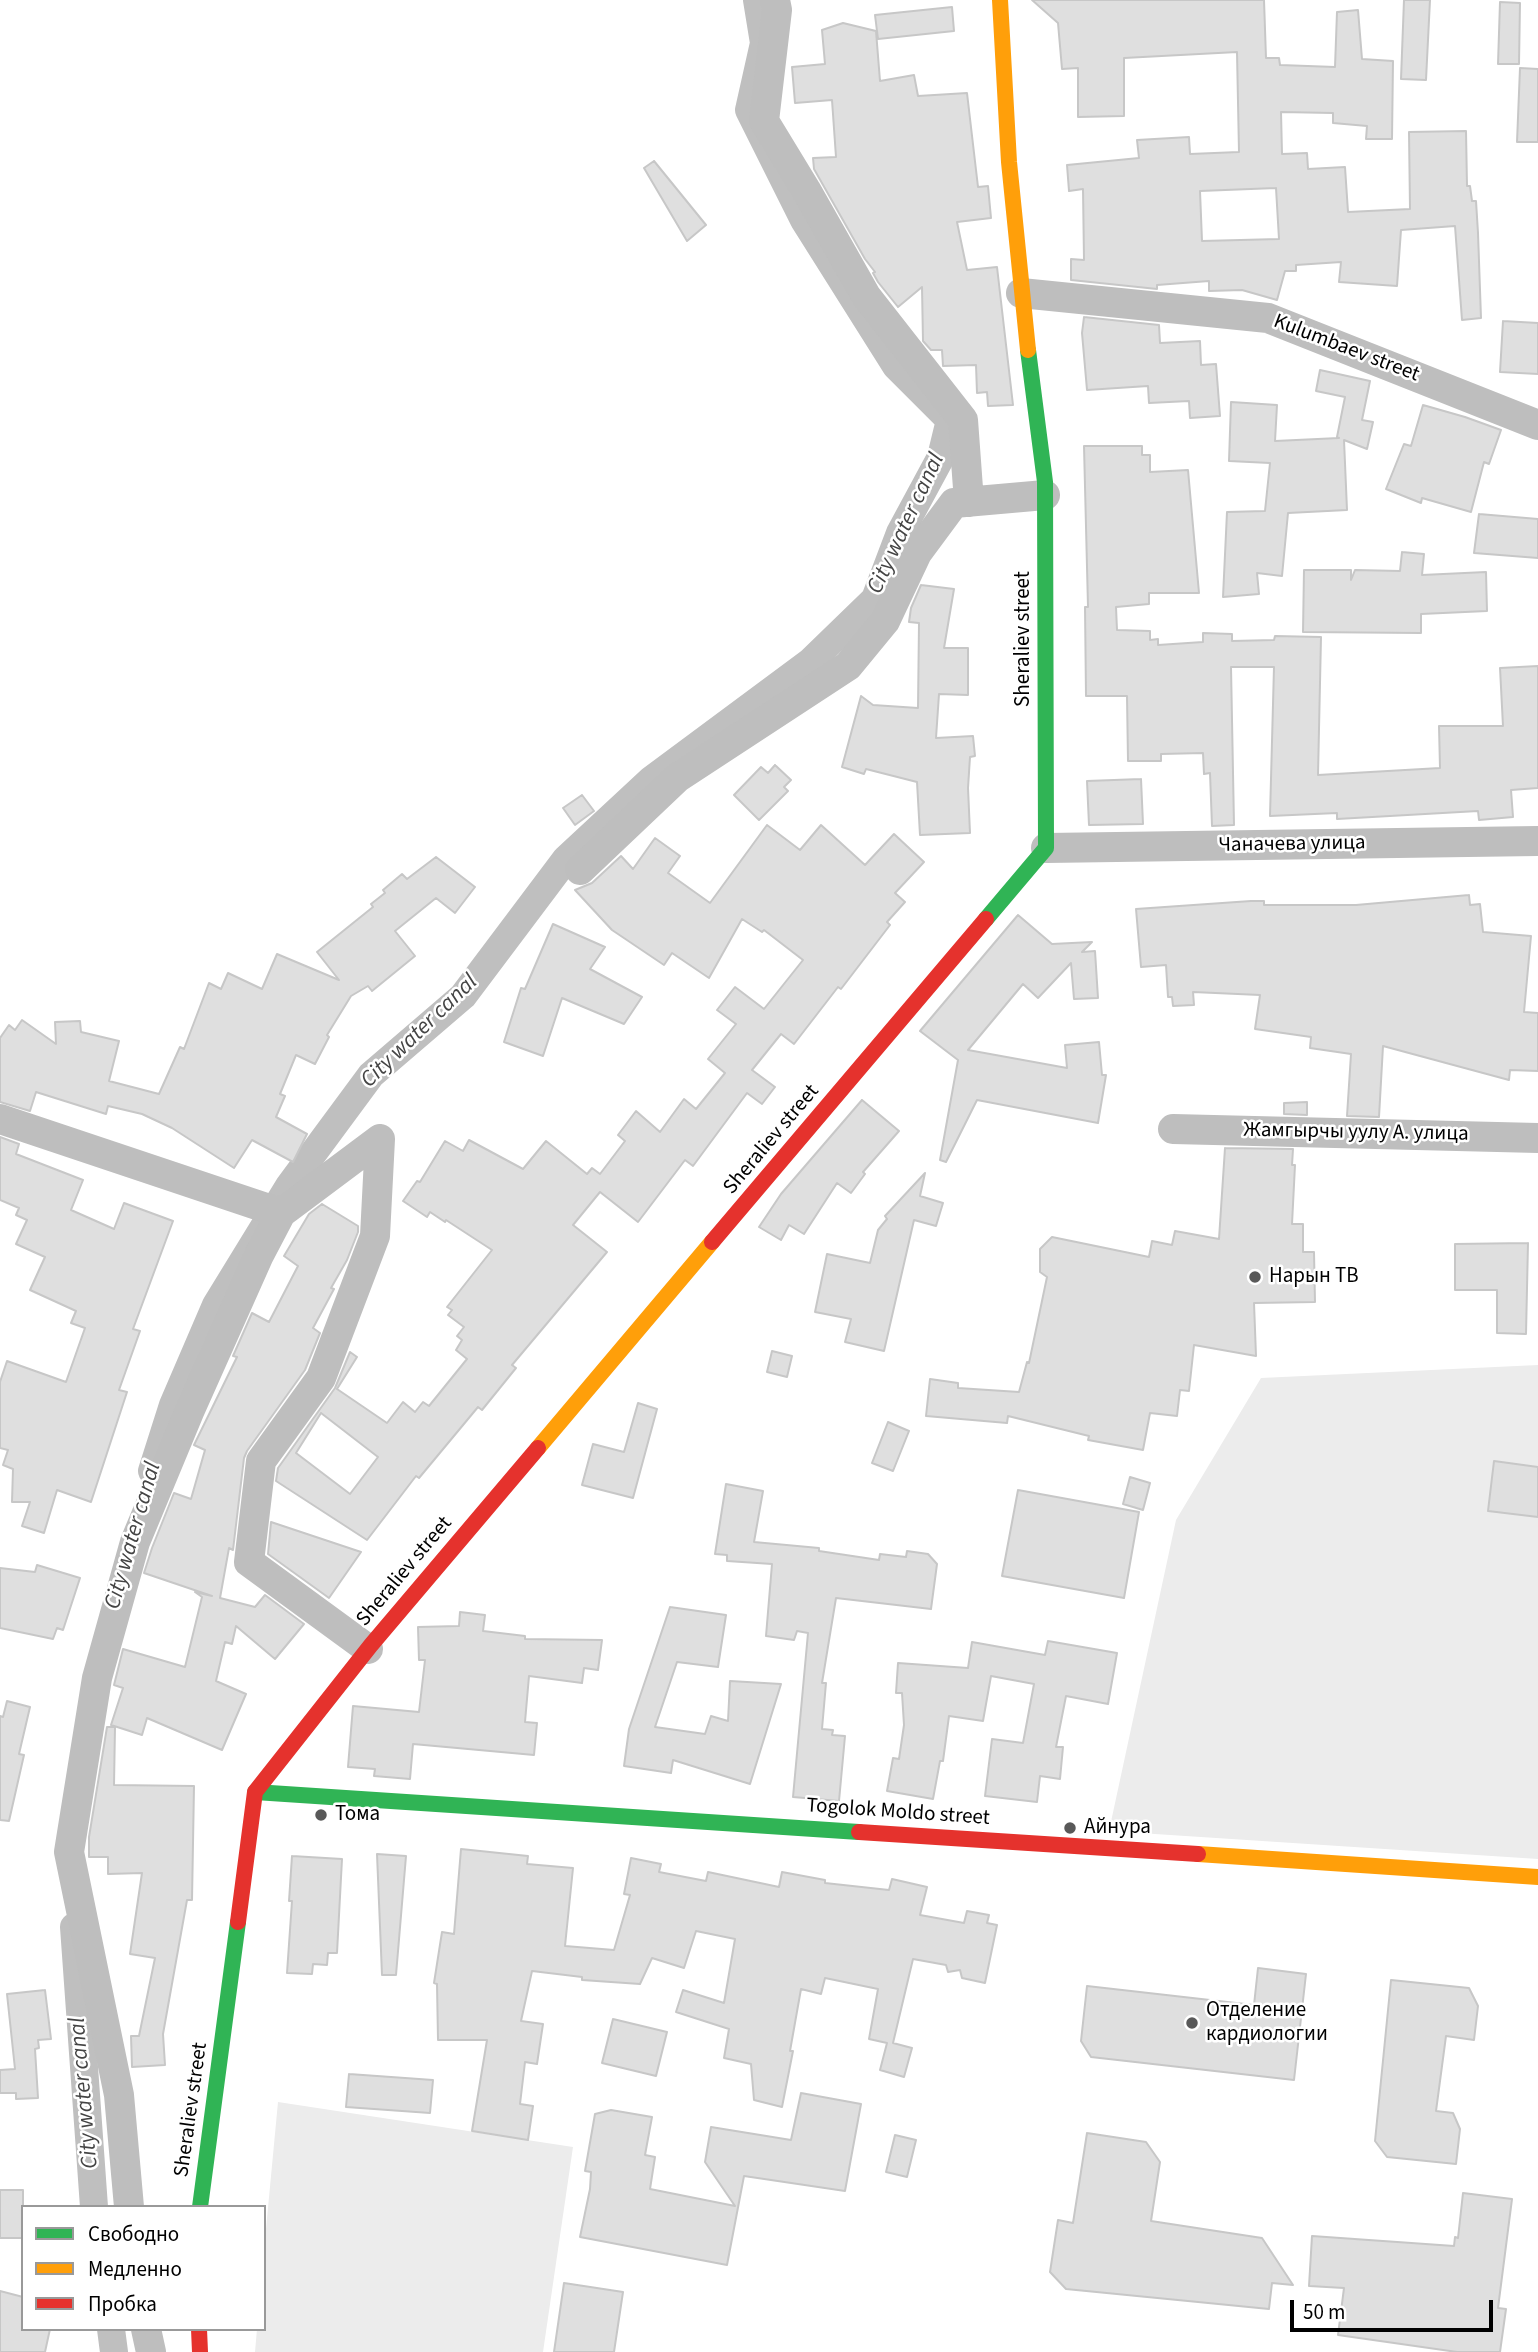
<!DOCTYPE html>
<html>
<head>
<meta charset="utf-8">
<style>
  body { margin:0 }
  #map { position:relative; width:1538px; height:2352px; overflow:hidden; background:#fff; font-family:"Source Sans 3",sans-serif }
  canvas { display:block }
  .legend { position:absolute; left:21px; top:2205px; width:245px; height:126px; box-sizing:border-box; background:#fff; border:2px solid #999; margin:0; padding:9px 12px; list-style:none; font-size:21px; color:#000 }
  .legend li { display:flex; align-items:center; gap:14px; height:35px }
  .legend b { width:35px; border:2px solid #999 }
  .scale { position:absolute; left:1290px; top:2300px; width:203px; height:32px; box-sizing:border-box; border:4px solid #000; border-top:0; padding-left:9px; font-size:21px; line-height:24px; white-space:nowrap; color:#000; -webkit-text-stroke:5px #fff; paint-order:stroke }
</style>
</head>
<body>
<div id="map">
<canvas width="1538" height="2352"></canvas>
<ul class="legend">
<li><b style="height:9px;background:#30b455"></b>Свободно</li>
<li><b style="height:9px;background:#ff9f0a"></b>Медленно</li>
<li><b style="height:9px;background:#e5322d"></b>Пробка</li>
</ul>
<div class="scale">50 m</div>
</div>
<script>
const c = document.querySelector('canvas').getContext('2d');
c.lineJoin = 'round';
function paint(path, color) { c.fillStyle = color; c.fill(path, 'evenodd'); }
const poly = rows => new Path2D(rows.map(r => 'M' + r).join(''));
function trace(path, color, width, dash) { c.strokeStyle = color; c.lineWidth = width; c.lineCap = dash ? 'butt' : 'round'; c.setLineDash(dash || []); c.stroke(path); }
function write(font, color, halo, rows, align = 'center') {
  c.font = font + ' "Source Sans 3",sans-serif'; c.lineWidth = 5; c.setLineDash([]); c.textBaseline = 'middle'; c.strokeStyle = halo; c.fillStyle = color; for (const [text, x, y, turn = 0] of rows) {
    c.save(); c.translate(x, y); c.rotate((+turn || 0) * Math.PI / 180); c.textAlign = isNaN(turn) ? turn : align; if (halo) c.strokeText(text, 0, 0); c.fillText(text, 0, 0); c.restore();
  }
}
const green = poly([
  [1538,1365,1538,1859,1109,1831,1176,1520,1261,1378],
  [278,2102,573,2147,543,2352,255,2352,257,2329,264,2329,264,2250]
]);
const canal = poly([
  [152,1471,173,1405,216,1305,289,1186,371,1075,463,996,566,859,651,780,810,662,875,599,900,533,941,457,950,420,896,366,804,220,749,110,764,43,757,0],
  [74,1927,94,2207],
  [111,2329,114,2352]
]);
const building = poly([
  [1032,0,1264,0,1266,58,1279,58,1280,65,1335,67,1337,12,1358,10,1362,59,1393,61,1392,139,1366,139,1367,126,1333,123,1333,113,1281,112,1282,154,1307,153,1308,169,1345,167,1348,212,1410,209,1409,132,1466,131,1467,186,1470,186,1472,201,1476,201,1478,233,1481,318,1462,320,1455,226,1401,230,1397,286,1339,282,1341,262,1296,265,1296,271,1285,271,1277,300,1242,290,1209,291,1209,281,1157,285,1157,289,1071,280,1071,259,1084,260,1083,189,1069,191,1067,165,1139,158,1137,140,1189,137,1190,154,1239,152,1237,52,1124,58,1124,116,1078,117,1078,68,1062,69,1058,23,1032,0],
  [1276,188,1279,239,1202,241,1200,191,1276,188],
  [1404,0,1430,0,1426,80,1401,79,1404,0],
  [1500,2,1520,3,1519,64,1498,64,1500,2],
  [952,7,954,31,878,39,875,15,952,7],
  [843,23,876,31,880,81,914,75,918,96,967,93,978,187,988,186,991,218,957,222,967,270,997,267,1013,405,988,406,987,392,977,393,976,365,943,366,942,350,931,350,923,341,922,287,898,307,878,282,873,273,875,272,865,259,814,169,813,158,836,157,832,100,795,103,792,67,825,64,822,30,843,23],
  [1520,68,1538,69,1538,142,1517,142,1520,68],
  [654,161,706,225,687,241,644,168,654,161],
  [1084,317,1159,325,1160,343,1200,341,1201,365,1216,364,1220,416,1190,418,1189,401,1149,403,1148,386,1087,390,1082,333,1084,317],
  [1503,321,1538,323,1538,374,1500,372,1503,321],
  [1320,370,1370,381,1362,420,1373,422,1367,449,1344,440,1347,510,1288,513,1282,576,1257,573,1259,594,1223,597,1227,512,1265,511,1270,463,1229,461,1231,402,1277,405,1275,441,1339,438,1337,437,1345,397,1316,391,1320,370],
  [1423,405,1465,417,1501,430,1489,464,1484,462,1471,512,1422,498,1421,503,1386,489,1404,444,1411,446,1423,405],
  [1084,446,1142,446,1142,455,1150,455,1150,472,1188,470,1199,593,1149,593,1149,604,1116,607,1117,630,1150,631,1150,640,1158,639,1158,645,1203,642,1203,633,1232,634,1232,641,1274,640,1275,636,1321,637,1318,775,1440,768,1439,726,1503,726,1500,668,1538,666,1538,788,1511,790,1513,817,1479,820,1478,811,1337,819,1337,813,1270,816,1274,667,1231,667,1234,825,1212,826,1210,773,1204,774,1203,753,1161,754,1161,761,1128,761,1127,696,1086,696,1085,607,1088,607,1084,446],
  [1479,514,1538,519,1538,558,1474,553,1479,514],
  [1402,552,1424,554,1422,575,1486,572,1487,611,1421,614,1421,633,1303,632,1304,570,1351,570,1351,580,1355,570,1400,571,1402,552],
  [921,585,954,589,944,648,968,648,968,695,939,694,936,738,973,736,975,756,970,757,968,788,970,833,920,835,917,782,866,769,864,774,842,767,861,696,873,705,918,708,919,623,909,622,911,608,921,585],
  [775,765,791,780,784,787,788,791,759,820,734,795,761,767,768,773,775,765],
  [1141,779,1143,824,1089,825,1087,781,1141,779],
  [582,795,594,811,575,825,563,808,582,795],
  [767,825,800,850,821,825,865,865,894,834,924,862,895,893,905,902,887,922,890,925,841,989,838,987,794,1044,781,1034,752,1070,775,1087,762,1104,747,1093,693,1166,685,1160,638,1222,600,1192,573,1225,607,1252,512,1365,516,1368,482,1410,478,1407,419,1478,416,1476,367,1540,276,1481,278,1468,335,1388,350,1352,357,1357,337,1389,387,1423,403,1402,415,1412,423,1402,429,1406,467,1359,456,1350,462,1340,457,1336,464,1327,448,1315,452,1310,447,1307,492,1250,446,1220,445,1222,430,1212,427,1217,403,1201,417,1181,420,1182,445,1141,463,1151,469,1140,523,1169,546,1141,587,1174,592,1168,600,1174,625,1141,618,1135,636,1111,660,1132,684,1099,696,1109,725,1073,708,1059,736,1024,717,1010,735,987,764,1009,803,960,764,930,762,932,742,919,709,978,672,953,664,965,612,930,575,890,592,883,621,856,633,869,655,838,680,856,668,873,710,903,767,825],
  [321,1413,378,1457,350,1494,296,1453,321,1413],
  [436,857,475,887,455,913,436,898,395,931,415,956,372,991,368,986,351,996,327,1035,329,1037,315,1064,296,1055,280,1094,285,1096,276,1117,307,1134,293,1162,252,1140,234,1168,172,1128,142,1114,108,1106,106,1114,36,1092,30,1111,0,1102,0,1038,9,1025,15,1030,22,1020,56,1044,55,1022,80,1021,81,1032,119,1041,109,1081,159,1094,180,1047,184,1049,209,983,221,989,228,973,262,989,277,954,339,980,317,952,373,907,371,904,385,893,383,890,402,874,407,879,436,857],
  [1469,895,1470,905,1480,904,1483,932,1531,936,1524,1012,1538,1013,1538,1071,1510,1070,1509,1080,1383,1046,1379,1117,1347,1116,1351,1054,1310,1048,1311,1037,1255,1029,1260,995,1193,992,1194,1005,1173,1006,1172,997,1168,997,1166,965,1141,967,1136,909,1251,901,1264,901,1264,905,1356,905,1469,895],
  [1018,915,1052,944,1092,942,1082,952,1095,951,1098,998,1074,999,1071,963,1038,998,1023,984,968,1050,1067,1068,1065,1045,1099,1042,1102,1075,1106,1075,1098,1123,977,1100,946,1162,940,1160,958,1060,920,1031,1018,915],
  [553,924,605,947,590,969,642,997,624,1024,562,998,543,1056,504,1042,521,988,525,989,553,924],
  [862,1100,899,1131,863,1172,865,1174,851,1193,837,1183,804,1234,789,1225,781,1240,759,1227,781,1194,862,1100],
  [1307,1102,1307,1115,1284,1114,1284,1103,1307,1102],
  [0,1137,19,1144,16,1154,83,1180,71,1210,114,1229,124,1203,173,1221,133,1329,140,1331,119,1390,127,1392,91,1502,57,1490,44,1533,22,1526,30,1502,12,1502,13,1469,3,1465,8,1450,0,1448,0,1382,7,1361,66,1382,85,1328,71,1323,76,1311,30,1290,45,1257,16,1244,27,1220,16,1215,19,1208,0,1200,0,1137],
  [1225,1148,1293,1149,1292,1165,1295,1165,1292,1224,1303,1224,1303,1252,1314,1252,1315,1302,1254,1303,1256,1356,1194,1345,1189,1391,1180,1390,1177,1416,1150,1413,1143,1450,1088,1440,1089,1436,1008,1416,1007,1423,926,1416,930,1379,958,1383,958,1388,1019,1392,1027,1362,1029,1363,1047,1277,1040,1272,1040,1249,1052,1237,1149,1257,1152,1241,1172,1245,1175,1231,1219,1239,1225,1148],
  [925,1173,920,1196,943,1203,936,1226,914,1220,884,1351,845,1342,851,1319,815,1312,827,1254,870,1263,878,1230,887,1219,885,1216,925,1173],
  [322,1204,358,1226,358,1232,347,1260,331,1288,334,1289,313,1328,320,1333,305,1370,247,1451,244,1458,233,1550,229,1548,220,1598,255,1607,265,1595,304,1624,275,1659,236,1626,232,1644,225,1642,216,1681,246,1694,222,1750,147,1718,142,1735,111,1725,123,1688,114,1685,123,1649,185,1667,202,1597,195,1592,212,1596,144,1573,152,1548,174,1493,191,1499,205,1450,194,1445,237,1357,233,1356,252,1313,269,1322,298,1266,284,1256,309,1214,322,1204],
  [1528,1243,1526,1334,1497,1333,1497,1290,1455,1290,1455,1244,1528,1243],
  [772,1351,792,1356,787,1377,767,1372,772,1351],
  [638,1403,657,1409,633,1498,582,1485,593,1444,624,1452,638,1403],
  [888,1422,909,1431,893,1471,872,1463,888,1422],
  [1494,1461,1538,1467,1538,1517,1488,1511,1494,1461],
  [1130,1477,1150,1483,1143,1510,1123,1504,1130,1477],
  [726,1484,763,1491,754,1542,819,1548,819,1551,879,1560,880,1554,906,1557,907,1551,928,1554,937,1564,931,1609,836,1598,822,1683,826,1683,822,1729,833,1730,832,1735,845,1736,839,1801,793,1797,808,1633,797,1631,794,1640,766,1636,772,1564,727,1561,727,1555,715,1554,726,1484],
  [1018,1490,1139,1512,1124,1598,1002,1576,1018,1490],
  [271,1522,361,1552,329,1598,268,1554,271,1522],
  [37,1565,80,1578,63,1630,57,1628,53,1639,0,1628,0,1568,35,1572,37,1565],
  [670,1607,726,1615,718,1667,677,1662,655,1727,705,1734,711,1716,728,1721,730,1681,781,1684,750,1784,673,1760,671,1773,624,1766,629,1729,670,1607],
  [460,1612,485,1615,483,1631,525,1636,525,1639,602,1640,598,1670,584,1668,582,1683,529,1676,525,1722,537,1723,534,1755,413,1744,410,1779,374,1776,375,1769,348,1767,353,1706,419,1712,425,1660,419,1660,418,1627,459,1626,460,1612],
  [1048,1641,1117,1653,1108,1704,1066,1696,1056,1747,1063,1747,1060,1779,1040,1776,1037,1802,985,1796,992,1739,1023,1743,1034,1684,991,1676,983,1721,949,1716,943,1761,940,1761,933,1799,887,1791,893,1758,899,1759,904,1725,902,1693,896,1693,898,1663,968,1668,972,1642,1045,1655,1048,1641],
  [7,1701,30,1707,19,1754,24,1755,9,1821,0,1820,0,1716,3,1717,7,1701],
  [107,1727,115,1727,114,1785,194,1786,192,1900,187,1900,163,2034,165,2065,132,2067,131,2036,139,2036,155,1958,130,1954,142,1873,108,1874,108,1857,89,1857,89,1837,107,1727],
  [461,1849,528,1856,527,1864,573,1868,565,1946,614,1950,630,1895,624,1894,631,1858,661,1864,659,1872,706,1881,708,1872,779,1887,782,1872,825,1880,825,1883,889,1890,892,1879,927,1887,920,1915,964,1923,967,1911,989,1915,987,1923,997,1925,985,1983,962,1978,960,1970,948,1972,946,1965,913,1959,893,2043,912,2048,904,2077,880,2070,887,2043,869,2039,878,1989,825,1978,821,1994,801,1989,790,2051,793,2051,782,2107,754,2100,751,2064,724,2058,729,2029,676,2012,683,1990,724,2003,735,1939,696,1931,684,1968,652,1958,640,1984,582,1980,582,1977,532,1971,521,2021,543,2024,537,2064,525,2062,520,2104,533,2106,528,2140,472,2131,487,2040,438,2040,437,1984,434,1983,442,1932,454,1934,461,1849],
  [377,1854,406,1856,396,1975,382,1975,377,1854],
  [292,1856,342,1859,337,1953,328,1953,327,1965,313,1964,312,1974,287,1973,292,1901,289,1901,292,1856],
  [1258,1968,1306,1974,1294,2080,1091,2057,1081,2041,1087,1986,1254,2005,1258,1968],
  [1391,1980,1469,1988,1478,2006,1474,2040,1446,2036,1436,2111,1453,2113,1460,2129,1456,2164,1387,2157,1375,2141,1391,1980],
  [45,1990,51,2039,38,2040,39,2048,35,2049,38,2098,16,2099,16,2093,0,2093,0,2070,15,2069,7,1994,45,1990],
  [613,2019,667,2032,656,2076,602,2063,613,2019],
  [349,2074,433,2080,430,2113,346,2107,349,2074],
  [801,2093,861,2104,845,2191,744,2176,727,2265,580,2237,590,2189,591,2172,585,2171,595,2114,611,2110,652,2117,645,2155,655,2157,650,2189,735,2206,705,2162,711,2127,791,2140,801,2093],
  [1087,2133,1146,2142,1160,2162,1151,2221,1262,2238,1293,2285,1272,2283,1269,2309,1066,2289,1050,2272,1058,2220,1073,2223,1087,2133],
  [895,2135,916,2140,907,2177,886,2172,895,2135],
  [0,2190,23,2190,23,2238,0,2238,0,2190],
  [1463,2193,1512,2199,1498,2308,1506,2309,1500,2352,1457,2352,1338,2335,1344,2288,1309,2286,1312,2236,1454,2246,1455,2237,1458,2238,1463,2193],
  [564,2283,623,2292,614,2352,554,2352,564,2283],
  [0,2291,23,2297,23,2329,50,2329,45,2352,0,2352,0,2291]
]);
const street = poly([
  [775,0,777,10,764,121,806,190,866,296,963,420,969,502],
  [1021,293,1268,318,1538,425],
  [1046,848,1538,841],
  [580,870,677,778,848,666,885,621,917,553,954,503,1045,495],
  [0,1119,281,1213],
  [1173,1129,1538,1138],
  [368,1649,249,1562,261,1461,321,1378,375,1236,380,1139],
  [129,2207,119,2095,69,1852,97,1678,135,1542,189,1412,259,1255,281,1213,380,1139],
  [146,2329,151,2352]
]);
const fast = poly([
  [986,919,1046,848,1045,482,1028,350],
  [255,1792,859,1832],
  [200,2207,238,1922]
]);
const slow = poly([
  [1000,0,1009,162,1028,350],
  [538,1448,712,1242],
  [1198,1854,1538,1877]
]);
const jam = poly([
  [712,1242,986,919],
  [859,1832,1198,1854],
  [238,1922,255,1792,371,1645,538,1448],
  [199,2329,200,2352]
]);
const markers = [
  [1255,1277,7,"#595959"],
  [321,1815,7,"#595959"],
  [1070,1828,7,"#595959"],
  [1192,2023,7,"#595959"]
];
const streetNames = [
  ["Kulumbaev street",1346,349,21],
  ["Sheraliev street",1024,639,-90],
  ["Чаначева улица",1292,845,-1],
  ["Жамгырчы уулу А. улица",1356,1133,1],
  ["Sheraliev street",772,1140,-50],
  ["Sheraliev street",405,1572,-50],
  ["Togolok Moldo street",898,1813,4],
  ["Sheraliev street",192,2110,-82]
];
const poiNames = [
  ["Нарын ТВ",1269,1277],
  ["Тома",335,1815],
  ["Айнура",1084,1828],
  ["Отделение",1206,2011],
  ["кардиологии",1206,2035]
];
const waterNames = [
  ["City water canal",907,524,-65],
  ["City water canal",420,1032,-44],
  ["City water canal",134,1536,-74],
  ["City water canal",85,2093,-95]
];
paint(green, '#ececec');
trace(canal, '#bfbfbf', 28);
paint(building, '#dfdfdf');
trace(building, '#c7c7c7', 2);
trace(street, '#bebebe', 30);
trace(fast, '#30b455', 16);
trace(slow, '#ff9f0a', 16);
trace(jam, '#e5322d', 16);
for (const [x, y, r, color] of markers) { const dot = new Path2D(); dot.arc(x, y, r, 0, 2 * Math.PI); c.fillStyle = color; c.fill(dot); trace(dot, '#fff', 2.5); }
write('21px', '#000', '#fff', streetNames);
write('21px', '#000', '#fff', poiNames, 'left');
write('italic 23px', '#444', '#fff', waterNames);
</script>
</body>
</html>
